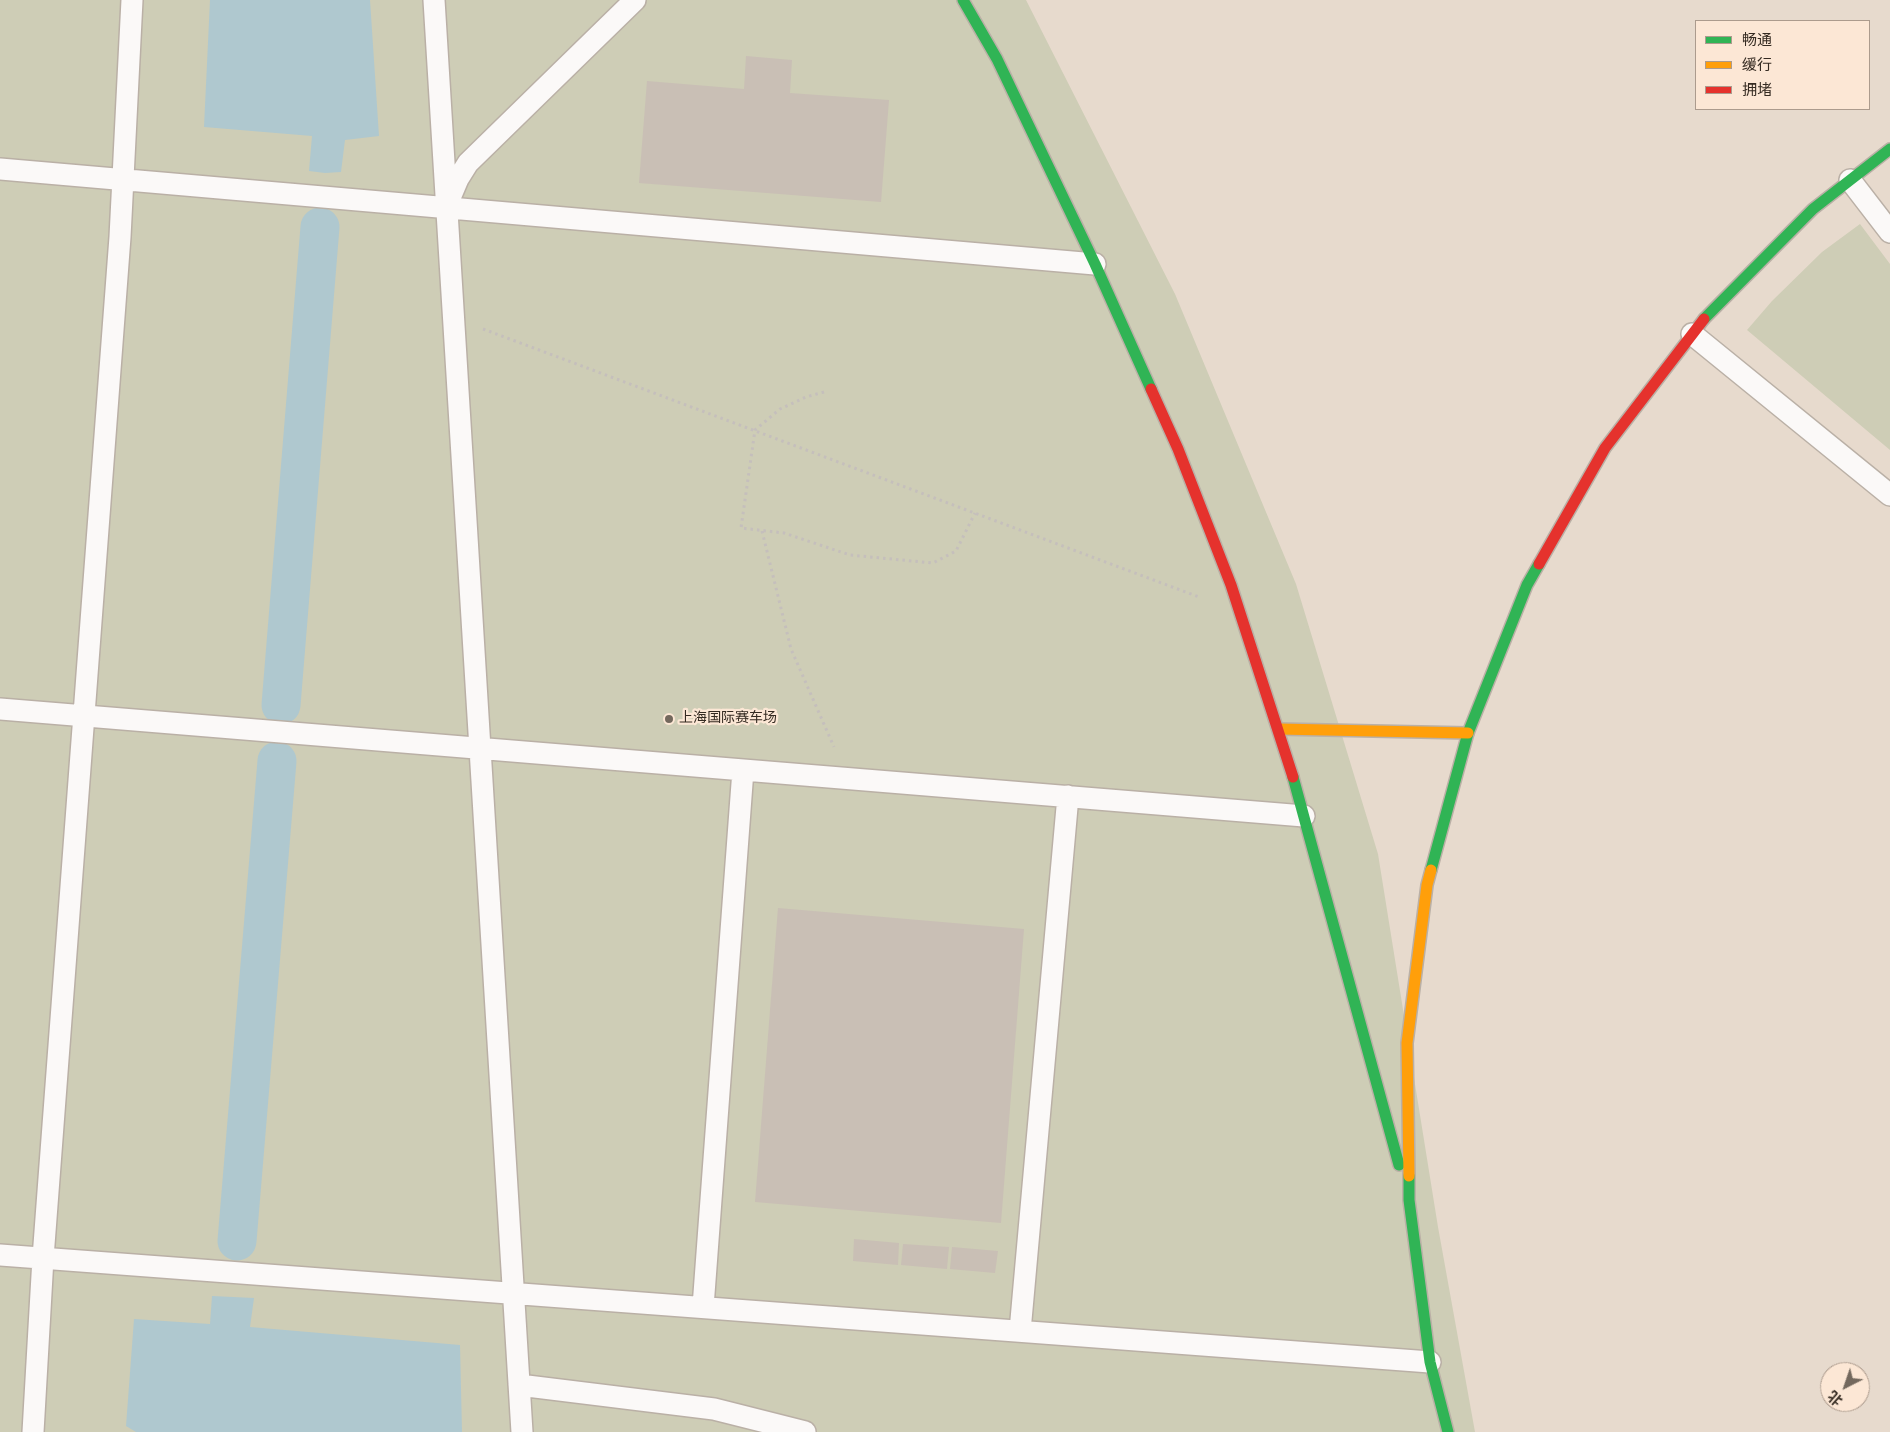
<!DOCTYPE html>
<html>
<head>
<meta charset="utf-8">
<style>
  body { margin:0 }
  #map { position:relative; width:1890px; height:1432px; overflow:hidden; background:#e7dacd; font-family:"Source Sans 3","Noto Sans SC",sans-serif }
  canvas { display:block }
  .legend { position:absolute; left:1695px; top:20px; width:175px; height:90px; box-sizing:border-box; background:#fce7d5; border:1px solid #ac9b8d; margin:0; padding:6px 9px; list-style:none; font-size:15px; color:#342a21 }
  .legend li { display:flex; align-items:center; gap:10px; height:25px }
  .legend b { width:25px; border:1px solid #ac9b8d }
  .north { position:absolute; left:1820px; top:1362px; width:50px; height:50px; box-sizing:border-box; background:#fce7d5; border:1px solid #ac9b8d; border-radius:50%; rotate:221deg; font-size:14px; font-weight:700; line-height:20px; text-align:center; color:#342a21 }
  .north::after { content:''; display:block; margin:auto; width:18px; height:22px; background:#73685d; clip-path:polygon(50% 0,100% 100%,50% 72%,0 100%) }
</style>
</head>
<body>
<div id="map">
<canvas width="1890" height="1432"></canvas>
<ul class="legend">
<li><b style="height:6px;background:#30b455"></b>畅通</li>
<li><b style="height:6px;background:#ff9f0a"></b>缓行</li>
<li><b style="height:6px;background:#e5322d"></b>拥堵</li>
</ul>
<div class="north">北</div>
</div>
<script>
const c = document.querySelector('canvas').getContext('2d');
c.lineJoin = 'round';
function paint(path, color) { c.fillStyle = color; c.fill(path, 'evenodd'); }
const poly = rows => new Path2D(rows.map(r => 'M' + r).join(''));
function trace(path, color, width, dash) { c.strokeStyle = color; c.lineWidth = width; c.lineCap = dash ? 'butt' : 'round'; c.setLineDash(dash || []); c.stroke(path); }
function write(font, color, halo, rows, align = 'center') {
  c.font = font + ' "Source Sans 3","Noto Sans SC",sans-serif'; c.lineWidth = 4.5; c.setLineDash([]); c.textBaseline = 'middle'; c.strokeStyle = halo; c.fillStyle = color; for (const [text, x, y, turn = 0] of rows) {
    c.save(); c.translate(x, y); c.rotate((+turn || 0) * Math.PI / 180); c.textAlign = isNaN(turn) ? turn : align; if (halo) c.strokeText(text, 0, 0); c.fillText(text, 0, 0); c.restore();
  }
}
const green = poly([
  [0,0,1026,0,1175,294,1296,584,1378,854,1438,1227,1475,1432,0,1432],
  [1860,224,1890,264,1890,450,1747,330,1772,301,1822,252]
]);
const water = poly([
  [210,0,370,0,379,136,345,140,341,172,325,173,309,171,312,136,204,127],
  [212,1296,254,1298,250,1327,460,1345,462,1432,136,1432,126,1426,134,1319,210,1324]
]);
const canal = poly([
  [281,705,320,227],
  [237,1241,277,761]
]);
const building = poly([
  [746,56,792,60,790,93,889,100,881,202,639,183,647,81,744,89],
  [778,908,1024,929,1001,1223,755,1202],
  [854,1239,899,1243,898,1265,853,1261],
  [903,1244,949,1247,947,1269,901,1265],
  [952,1247,998,1251,995,1273,950,1269]
]);
const path = poly([
  [483,329,1199,597],
  [824,392,806,397,780,409,755,430,741,528,784,533,850,555,933,563,956,551,975,513],
  [762,531,791,649,834,747]
]);
const lane = poly([
  [434,0,522,1432],
  [0,169,1095,264],
  [1850,180,1890,232],
  [447,205,458,179,468,163,635,0],
  [1692,334,1890,495],
  [0,709,1304,816],
  [0,1255,1430,1362],
  [703,1307,743,770],
  [1020,1331,1068,796],
  [519,1385,714,1409,805,1432],
  [33,1432,43,1258,120,237,132,0]
]);
const fast = poly([
  [963,0,997,59,1095,264,1151,389],
  [1704,319,1813,209,1890,149],
  [1293,777,1399,1165],
  [1431,870,1468,733,1527,585,1539,564],
  [1409,1176,1409,1200,1430,1362,1448,1432]
]);
const slow = poly([
  [1279,729,1468,733],
  [1409,1176,1407,1043,1427,885,1431,870]
]);
const jam = poly([
  [1151,389,1178,449,1231,585,1293,777],
  [1539,564,1605,448,1704,319]
]);
const markers = [
  [669,719,5,"#73685d"]
];
const poiNames = [
  ["上海国际赛车场",679,719]
];
paint(green, '#cecdb6');
paint(water, '#afc8cf');
trace(canal, '#afc8cf', 39);
paint(building, '#c9bfb5');
trace(lane, '#bab0a6', 24);
trace(fast, '#bab0a6', 14);
trace(slow, '#bab0a6', 14);
trace(jam, '#bab0a6', 14);
trace(path, '#c5bfbc', 3, [2.5, 4]);
trace(lane, '#fbf9f8', 21);
trace(fast, '#30b455', 11);
trace(slow, '#ff9f0a', 11);
trace(jam, '#e5322d', 11);
for (const [x, y, r, color] of markers) { const dot = new Path2D(); dot.arc(x, y, r, 0, 2 * Math.PI); c.fillStyle = color; c.fill(dot); trace(dot, '#fce7d5', 2); }
write('14px', '#342a21', '#fce7d5', poiNames, 'left');
</script>
</body>
</html>
